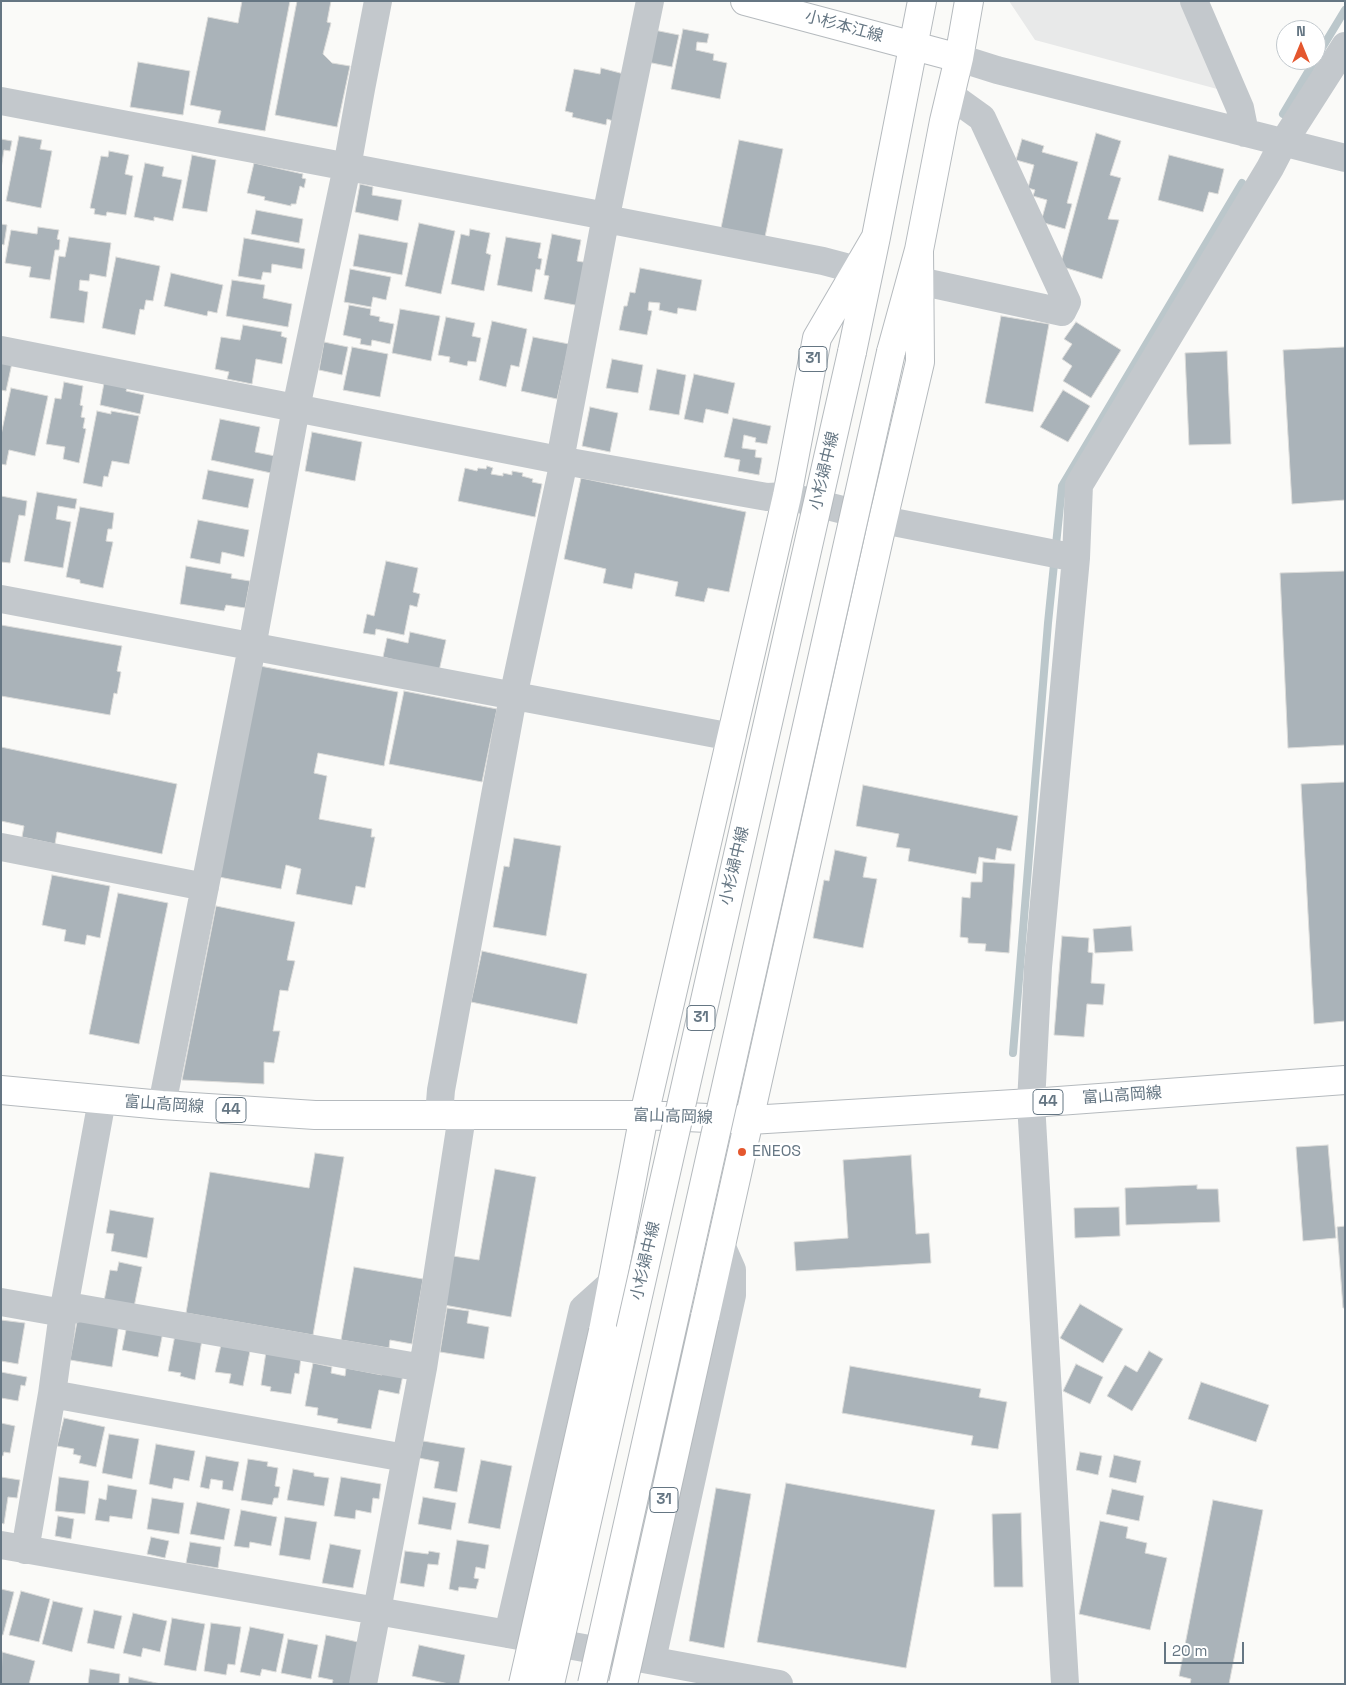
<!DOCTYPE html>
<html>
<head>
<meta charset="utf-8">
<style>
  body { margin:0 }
  #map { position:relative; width:1346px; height:1685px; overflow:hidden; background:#fafaf8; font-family:"Space Grotesk",sans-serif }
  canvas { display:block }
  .frame { position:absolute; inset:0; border:2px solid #657683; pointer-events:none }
  .north { position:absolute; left:1276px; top:20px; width:50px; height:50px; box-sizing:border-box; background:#fff; border:1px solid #c1c8cd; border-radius:50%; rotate:0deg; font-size:14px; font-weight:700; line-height:20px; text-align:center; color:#657683 }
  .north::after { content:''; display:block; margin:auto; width:18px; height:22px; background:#e4572e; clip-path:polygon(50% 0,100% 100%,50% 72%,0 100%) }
  .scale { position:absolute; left:1164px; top:1642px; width:80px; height:22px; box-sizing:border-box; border:2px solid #657683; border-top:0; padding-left:6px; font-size:15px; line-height:18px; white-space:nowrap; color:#657683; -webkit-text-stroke:4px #fff; paint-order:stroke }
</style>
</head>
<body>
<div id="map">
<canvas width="1346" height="1685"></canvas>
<div class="frame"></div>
<div class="north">N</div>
<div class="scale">20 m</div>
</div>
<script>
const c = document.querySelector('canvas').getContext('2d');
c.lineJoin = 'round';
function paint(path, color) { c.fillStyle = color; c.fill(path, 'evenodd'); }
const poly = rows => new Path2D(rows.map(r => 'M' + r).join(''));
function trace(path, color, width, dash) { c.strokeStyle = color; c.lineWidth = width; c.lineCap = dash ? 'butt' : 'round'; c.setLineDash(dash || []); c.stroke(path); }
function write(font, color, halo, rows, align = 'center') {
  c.font = font + ' "Space Grotesk","Noto Sans JP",sans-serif'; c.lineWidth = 5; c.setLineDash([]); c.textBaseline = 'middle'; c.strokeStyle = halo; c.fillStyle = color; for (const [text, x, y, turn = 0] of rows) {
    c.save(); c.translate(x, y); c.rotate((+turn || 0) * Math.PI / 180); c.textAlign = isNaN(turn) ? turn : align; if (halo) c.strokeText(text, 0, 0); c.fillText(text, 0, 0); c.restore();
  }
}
const built = poly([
  [1009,1,1183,1,1221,90,1035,40]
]);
const stream = poly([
  [1316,58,1345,10],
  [1283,114,1315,60],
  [1013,1053,1048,623,1062,486,1242,183]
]);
const building = poly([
  [242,1,290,1,265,131,218,123,221,111,190,105,208,17,238,23,242,1],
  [297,1,331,1,327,22,331,23,323,54,332,63,350,66,337,127,275,115,297,1],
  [683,29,709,34,707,43,697,42,696,50,714,54,713,60,727,63,720,99,671,89,683,29],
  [654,30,679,35,672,67,647,62,654,30],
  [138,62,190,71,183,115,130,107,138,62],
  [601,68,624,74,613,121,607,119,606,125,572,117,573,113,565,111,574,69,600,74,601,68],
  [1096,133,1121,141,1110,175,1121,178,1108,219,1119,220,1102,279,1060,266,1096,133],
  [19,136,42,140,40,149,52,151,41,208,6,201,19,136],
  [1,139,12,141,10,151,4,150,1,169,1,139],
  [1022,139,1044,146,1042,152,1078,162,1067,203,1072,204,1065,229,1041,222,1047,200,1033,196,1035,190,1028,188,1034,165,1016,160,1022,139],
  [739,140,783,149,765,237,721,228,739,140],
  [109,151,129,155,125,174,133,176,126,215,107,212,106,216,94,214,95,209,90,208,101,156,108,157,109,151],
  [192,155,216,160,207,212,182,208,192,155],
  [1169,155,1224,169,1218,194,1209,192,1203,212,1158,200,1169,155],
  [145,163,164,167,162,176,182,180,173,221,154,217,154,221,134,217,145,163],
  [254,163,303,174,302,178,306,179,304,188,300,186,296,204,291,204,291,206,264,200,265,197,247,193,254,163],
  [360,184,373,187,372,195,402,200,398,221,355,212,360,184],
  [256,210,303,219,299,243,251,234,256,210],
  [419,223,455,231,441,294,405,286,419,223],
  [1,224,7,225,4,245,1,244,1,224],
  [38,227,59,230,57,239,60,240,59,250,55,250,50,280,29,277,31,267,5,263,11,230,37,234,38,227],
  [470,229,490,233,486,253,491,255,484,291,451,284,461,234,469,236,470,229],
  [359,234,408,243,402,275,353,266,359,234],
  [552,234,581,240,577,261,589,263,580,306,544,299,549,276,544,275,552,234],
  [69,237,111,243,106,277,90,274,89,281,80,280,79,290,88,292,84,323,50,318,59,256,65,257,69,237],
  [506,237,541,243,538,258,542,259,540,270,536,269,532,292,497,285,506,237],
  [244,238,305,249,302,269,272,264,271,273,263,272,261,280,238,276,244,238],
  [116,257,160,266,153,301,146,300,144,310,140,309,135,335,102,328,116,257],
  [640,268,702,280,696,311,678,308,677,314,659,310,660,303,649,302,648,310,652,311,647,335,619,330,624,306,627,306,630,292,635,293,640,268],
  [350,269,391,277,386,300,373,297,371,307,344,302,350,269],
  [171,273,223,285,217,313,208,311,207,316,164,306,171,273],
  [232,280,265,285,263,298,292,304,288,327,226,316,232,280],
  [349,305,371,309,370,315,380,317,379,321,394,324,390,344,372,340,371,346,360,344,361,339,343,335,349,305],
  [400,309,440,316,431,361,392,353,400,309],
  [1001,316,1049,324,1033,412,985,403,1001,316],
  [446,317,475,323,472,336,481,338,476,362,468,361,467,366,449,362,450,357,438,355,446,317],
  [492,321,527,329,519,367,511,365,506,387,479,380,492,321],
  [1076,322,1121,350,1091,398,1063,381,1072,366,1062,359,1072,344,1064,339,1076,322],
  [243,325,282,332,281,336,287,338,282,364,256,359,252,384,227,379,229,372,215,369,221,337,240,340,243,325],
  [533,337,569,344,557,399,521,391,533,337],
  [324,342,348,347,342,375,319,370,324,342],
  [352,347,388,354,380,397,343,390,352,347],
  [1345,347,1345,500,1292,504,1283,350,1345,347],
  [1227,351,1231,444,1189,445,1185,353,1227,351],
  [612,359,643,365,638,393,606,388,612,359],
  [1,361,12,363,6,391,1,390,1,361],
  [657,369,686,375,679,415,649,410,657,369],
  [694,374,735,383,728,414,706,409,703,423,684,419,694,374],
  [64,382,83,386,80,405,83,406,81,417,85,418,83,428,86,429,79,463,63,459,65,447,46,444,55,398,61,399,64,382],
  [104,383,127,388,126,391,144,395,140,414,100,405,104,383],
  [11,388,48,396,35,456,9,450,6,465,1,464,1,435,11,388],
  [1063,390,1090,406,1068,442,1040,427,1063,390],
  [590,407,618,413,610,452,582,446,590,407],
  [97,411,111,414,111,411,139,416,129,464,112,461,108,477,104,476,102,487,83,483,97,411],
  [733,418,771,426,767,444,755,442,756,438,744,435,742,448,756,450,755,457,762,458,759,475,738,471,740,460,724,457,733,418],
  [220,419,260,427,255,452,275,456,271,473,211,460,220,419],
  [312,432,362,442,355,481,305,471,312,432],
  [487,466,493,468,491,474,503,476,503,473,512,475,512,471,523,473,522,476,533,479,532,482,542,484,535,517,458,501,465,468,477,471,478,468,486,469,487,466],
  [208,470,254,479,248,508,202,499,208,470],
  [581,478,746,512,729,592,708,588,704,602,675,596,678,582,635,573,632,589,603,583,606,569,564,559,581,478],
  [37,492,77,499,75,509,58,506,56,519,71,522,63,568,24,561,37,492],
  [1,496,27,501,25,516,19,515,10,563,1,562,1,496],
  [80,507,114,513,112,529,108,529,106,541,113,542,103,588,80,583,80,580,66,577,80,507],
  [198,520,249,530,244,557,222,552,220,564,190,558,198,520],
  [386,561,418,568,413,592,420,594,417,607,410,605,404,635,376,629,375,635,363,633,367,614,374,616,386,561],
  [186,566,232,574,231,578,250,581,245,608,226,605,224,611,180,604,186,566],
  [1345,571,1345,745,1288,748,1280,573,1345,571],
  [1,625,122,646,117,671,121,672,117,694,114,693,110,715,1,696,1,625],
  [410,632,446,640,439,671,383,657,387,638,408,643,410,632],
  [260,666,398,692,384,766,318,753,314,773,327,776,319,819,372,829,371,837,375,837,365,888,356,886,352,905,296,894,301,869,286,865,281,889,219,877,260,666],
  [404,691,497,709,482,782,389,764,404,691],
  [1,747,177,784,162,854,57,832,55,844,22,837,24,826,1,821,1,747],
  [1345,782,1345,1021,1314,1024,1301,784,1345,782],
  [863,785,1018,816,1011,851,997,848,995,860,979,857,976,874,908,861,910,849,896,847,899,834,856,826,863,785],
  [514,838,561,846,546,936,493,927,504,866,509,867,514,838],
  [835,850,867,857,863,877,877,879,863,948,813,938,824,880,829,881,835,850],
  [983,862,1015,864,1009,953,985,951,986,944,968,943,968,938,960,937,962,897,970,898,971,882,982,882,983,862],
  [52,875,110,886,100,938,87,935,85,945,64,941,66,930,42,925,52,875],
  [118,893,168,903,139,1044,89,1034,118,893],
  [216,906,295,922,287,960,295,961,288,991,280,990,273,1031,280,1031,274,1063,264,1062,264,1084,182,1080,216,906],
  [1131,926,1133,951,1095,953,1093,929,1131,926],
  [1062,936,1089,938,1088,952,1093,953,1091,983,1105,984,1103,1005,1087,1004,1084,1037,1054,1035,1062,936],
  [482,951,587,974,577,1024,471,1002,482,951],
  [1328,1145,1336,1238,1303,1241,1296,1147,1328,1145],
  [315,1153,344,1157,313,1335,186,1313,210,1172,309,1188,315,1153],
  [911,1155,916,1234,929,1233,931,1263,796,1271,794,1242,848,1238,843,1160,911,1155],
  [495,1169,536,1177,511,1317,444,1305,453,1256,479,1260,495,1169],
  [1197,1185,1197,1189,1218,1189,1220,1222,1126,1225,1125,1188,1197,1185],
  [1119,1207,1120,1236,1075,1238,1074,1208,1119,1207],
  [110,1210,154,1218,147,1258,111,1251,114,1234,106,1233,110,1210],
  [1345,1226,1345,1308,1343,1308,1337,1227,1345,1226],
  [119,1262,142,1267,134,1307,104,1301,110,1270,117,1271,119,1262],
  [354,1267,423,1279,412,1344,390,1340,389,1348,341,1340,354,1267],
  [1080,1304,1123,1329,1103,1363,1060,1338,1080,1304],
  [447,1308,469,1311,467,1323,489,1327,484,1359,440,1352,447,1308],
  [78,1316,119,1324,112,1367,70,1360,78,1316],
  [1,1320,25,1323,18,1364,1,1361,1,1320],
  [127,1325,163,1332,158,1357,122,1350,127,1325],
  [175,1335,202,1340,195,1380,180,1376,181,1373,168,1371,175,1335],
  [221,1345,250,1351,243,1386,229,1383,231,1374,215,1372,221,1345],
  [1149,1351,1163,1359,1132,1411,1107,1396,1125,1365,1137,1372,1149,1351],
  [266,1352,301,1357,299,1374,295,1373,291,1394,270,1391,271,1387,261,1385,266,1352],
  [313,1363,332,1367,331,1373,345,1376,346,1368,382,1375,383,1371,403,1375,399,1394,379,1390,371,1429,337,1423,338,1419,317,1415,318,1408,305,1406,313,1363],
  [1076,1364,1103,1377,1090,1404,1063,1391,1076,1364],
  [850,1366,981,1389,979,1397,1007,1402,998,1449,971,1445,973,1436,842,1413,850,1366],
  [1,1372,27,1377,25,1386,21,1385,18,1401,1,1398,1,1372],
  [1201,1382,1269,1405,1256,1442,1188,1419,1201,1382],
  [64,1418,105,1427,96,1467,79,1463,81,1456,73,1454,74,1449,57,1446,64,1418],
  [1,1423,15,1426,10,1453,4,1452,3,1456,1,1456,1,1423],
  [109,1434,139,1439,132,1479,102,1473,109,1434],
  [423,1441,465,1448,457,1492,434,1488,439,1462,419,1458,423,1441],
  [156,1444,195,1451,189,1481,174,1478,172,1489,149,1484,156,1444],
  [1080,1452,1102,1456,1098,1475,1076,1470,1080,1452],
  [1114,1455,1141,1461,1136,1483,1109,1477,1114,1455],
  [206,1456,239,1462,233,1491,222,1489,223,1481,211,1479,209,1489,200,1487,206,1456],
  [248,1459,268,1462,267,1466,278,1468,275,1486,280,1487,278,1498,274,1498,272,1505,241,1500,248,1459],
  [481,1460,512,1466,500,1529,468,1523,481,1460],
  [293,1469,314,1473,314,1476,329,1478,324,1506,287,1500,293,1469],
  [1,1477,20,1480,17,1498,8,1497,4,1524,1,1523,1,1477],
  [59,1477,89,1481,85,1514,55,1511,59,1477],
  [341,1477,381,1484,379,1499,373,1498,371,1513,356,1510,355,1519,334,1516,341,1477],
  [786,1483,935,1510,906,1668,757,1642,786,1483],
  [108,1485,137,1490,132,1519,110,1516,109,1522,95,1520,99,1498,106,1500,108,1485],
  [716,1488,751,1494,724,1648,689,1641,716,1488],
  [1112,1489,1144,1496,1139,1521,1106,1514,1112,1489],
  [423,1497,456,1503,451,1530,418,1524,423,1497],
  [152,1498,184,1503,179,1534,147,1529,152,1498],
  [1213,1500,1263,1510,1229,1684,1190,1684,1191,1679,1179,1676,1213,1500],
  [197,1502,230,1509,224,1540,190,1534,197,1502],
  [241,1510,277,1517,271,1546,250,1542,249,1548,234,1546,241,1510],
  [1021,1513,1023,1587,994,1587,992,1514,1021,1513],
  [58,1516,74,1519,71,1539,55,1536,58,1516],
  [285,1517,317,1522,310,1560,279,1555,285,1517],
  [1100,1521,1128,1527,1126,1538,1147,1543,1145,1553,1167,1558,1150,1630,1079,1614,1100,1521],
  [151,1537,169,1541,165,1558,147,1554,151,1537],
  [457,1540,489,1545,485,1569,476,1567,474,1578,479,1579,476,1589,459,1587,458,1591,449,1589,457,1540],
  [190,1542,221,1547,218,1568,186,1563,190,1542],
  [330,1544,361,1550,353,1588,322,1583,330,1544],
  [405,1551,428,1554,429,1551,440,1553,438,1565,428,1564,424,1587,400,1583,405,1551],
  [1,1589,14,1592,3,1635,1,1635,1,1589],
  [21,1591,50,1599,39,1642,9,1635,21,1591],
  [53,1601,83,1608,72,1652,42,1644,53,1601],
  [94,1610,122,1616,114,1649,87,1643,94,1610],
  [133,1613,167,1621,160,1652,143,1648,141,1657,123,1653,133,1613],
  [172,1618,205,1624,196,1671,164,1665,172,1618],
  [211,1623,241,1627,235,1665,228,1664,226,1675,204,1671,211,1623],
  [250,1627,284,1634,276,1672,262,1669,260,1676,240,1672,250,1627],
  [326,1635,358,1642,350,1684,332,1684,333,1680,318,1677,326,1635],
  [288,1639,318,1645,311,1679,281,1673,288,1639],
  [419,1645,465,1655,459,1684,449,1684,412,1676,419,1645],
  [2,1652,35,1661,29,1684,1,1684,2,1652],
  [90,1669,120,1674,119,1684,88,1684,90,1669],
  [129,1677,161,1684,128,1684,129,1677]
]);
const minor = poly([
  [1194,1,1240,108,1245,133],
  [959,58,997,70,1345,158],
  [1,101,606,216,560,460],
  [606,216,650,1],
  [606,219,823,261,857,270],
  [919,281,1062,312,1067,302,982,118,950,95],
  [1,350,564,461,767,497,787,496,883,520,1076,558],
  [1,599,732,737],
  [1,847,205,887],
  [162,1105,252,647,296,408,347,167,361,89,378,1],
  [439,1115,441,1090,513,697,564,461],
  [1,1302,63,1313,79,1308,423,1368],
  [52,1394,405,1458],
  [1,1545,508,1634,779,1684],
  [25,1550,52,1394,63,1313,102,1100],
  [508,1634,583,1309,612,1283],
  [652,1660,732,1295,732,1270,721,1245],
  [363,1684,423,1368,462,1116],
  [1065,1684,1031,1103,1038,967,1076,558,1079,485,1270,168,1283,143,1345,46]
]);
const major = poly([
  [745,1,959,58],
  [852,352,876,237,922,1],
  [891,352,919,250,944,121,959,58,969,1],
  [1,1090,162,1105,315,1115,644,1115,750,1120,1031,1103,1345,1080],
  [705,1317,883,520,920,362,919,250],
  [603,1331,644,1115,787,496,817,338,876,237]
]);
const majorBridge = poly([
  [523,1684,603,1331],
  [550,1684,852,352],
  [592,1684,891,352],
  [623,1684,705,1317]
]);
const markers = [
  [742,1152,5,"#e4572e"]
];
const shields = [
  [813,359,28],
  [701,1018,28],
  [1048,1102,30],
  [231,1110,30],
  [664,1500,28]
];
const shieldNames = [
  ["31",813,359],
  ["31",701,1018],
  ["44",1048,1102],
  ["44",231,1110],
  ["31",664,1500]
];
const streetNames = [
  ["小杉本江線",844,27,15],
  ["小杉婦中線",825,471,-77],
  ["小杉婦中線",735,866,-77],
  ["富山高岡線",1122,1096,-4],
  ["富山高岡線",164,1105,4],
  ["富山高岡線",673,1117,2],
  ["小杉婦中線",646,1261,-77]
];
const poiNames = [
  ["ENEOS",752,1152]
];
paint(built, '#e8e9e9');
trace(stream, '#bbc7cb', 8);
paint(building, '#aab3b9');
trace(building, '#dcdcda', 1);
trace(major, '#b5babe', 30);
trace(minor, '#c3c8cc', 28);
trace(major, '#fff', 28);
trace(majorBridge, '#b5babe', 30, []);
trace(majorBridge, '#fff', 28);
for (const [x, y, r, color] of markers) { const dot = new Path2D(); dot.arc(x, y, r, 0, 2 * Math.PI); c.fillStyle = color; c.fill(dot); trace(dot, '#fff', 2); }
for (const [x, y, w] of shields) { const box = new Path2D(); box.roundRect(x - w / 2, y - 12.5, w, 25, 4); c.fillStyle = '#fff'; c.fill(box); trace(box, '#657683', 1); }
write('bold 15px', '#657683', null, shieldNames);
write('16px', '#657683', '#fff', streetNames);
write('16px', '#657683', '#fff', poiNames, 'left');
</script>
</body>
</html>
